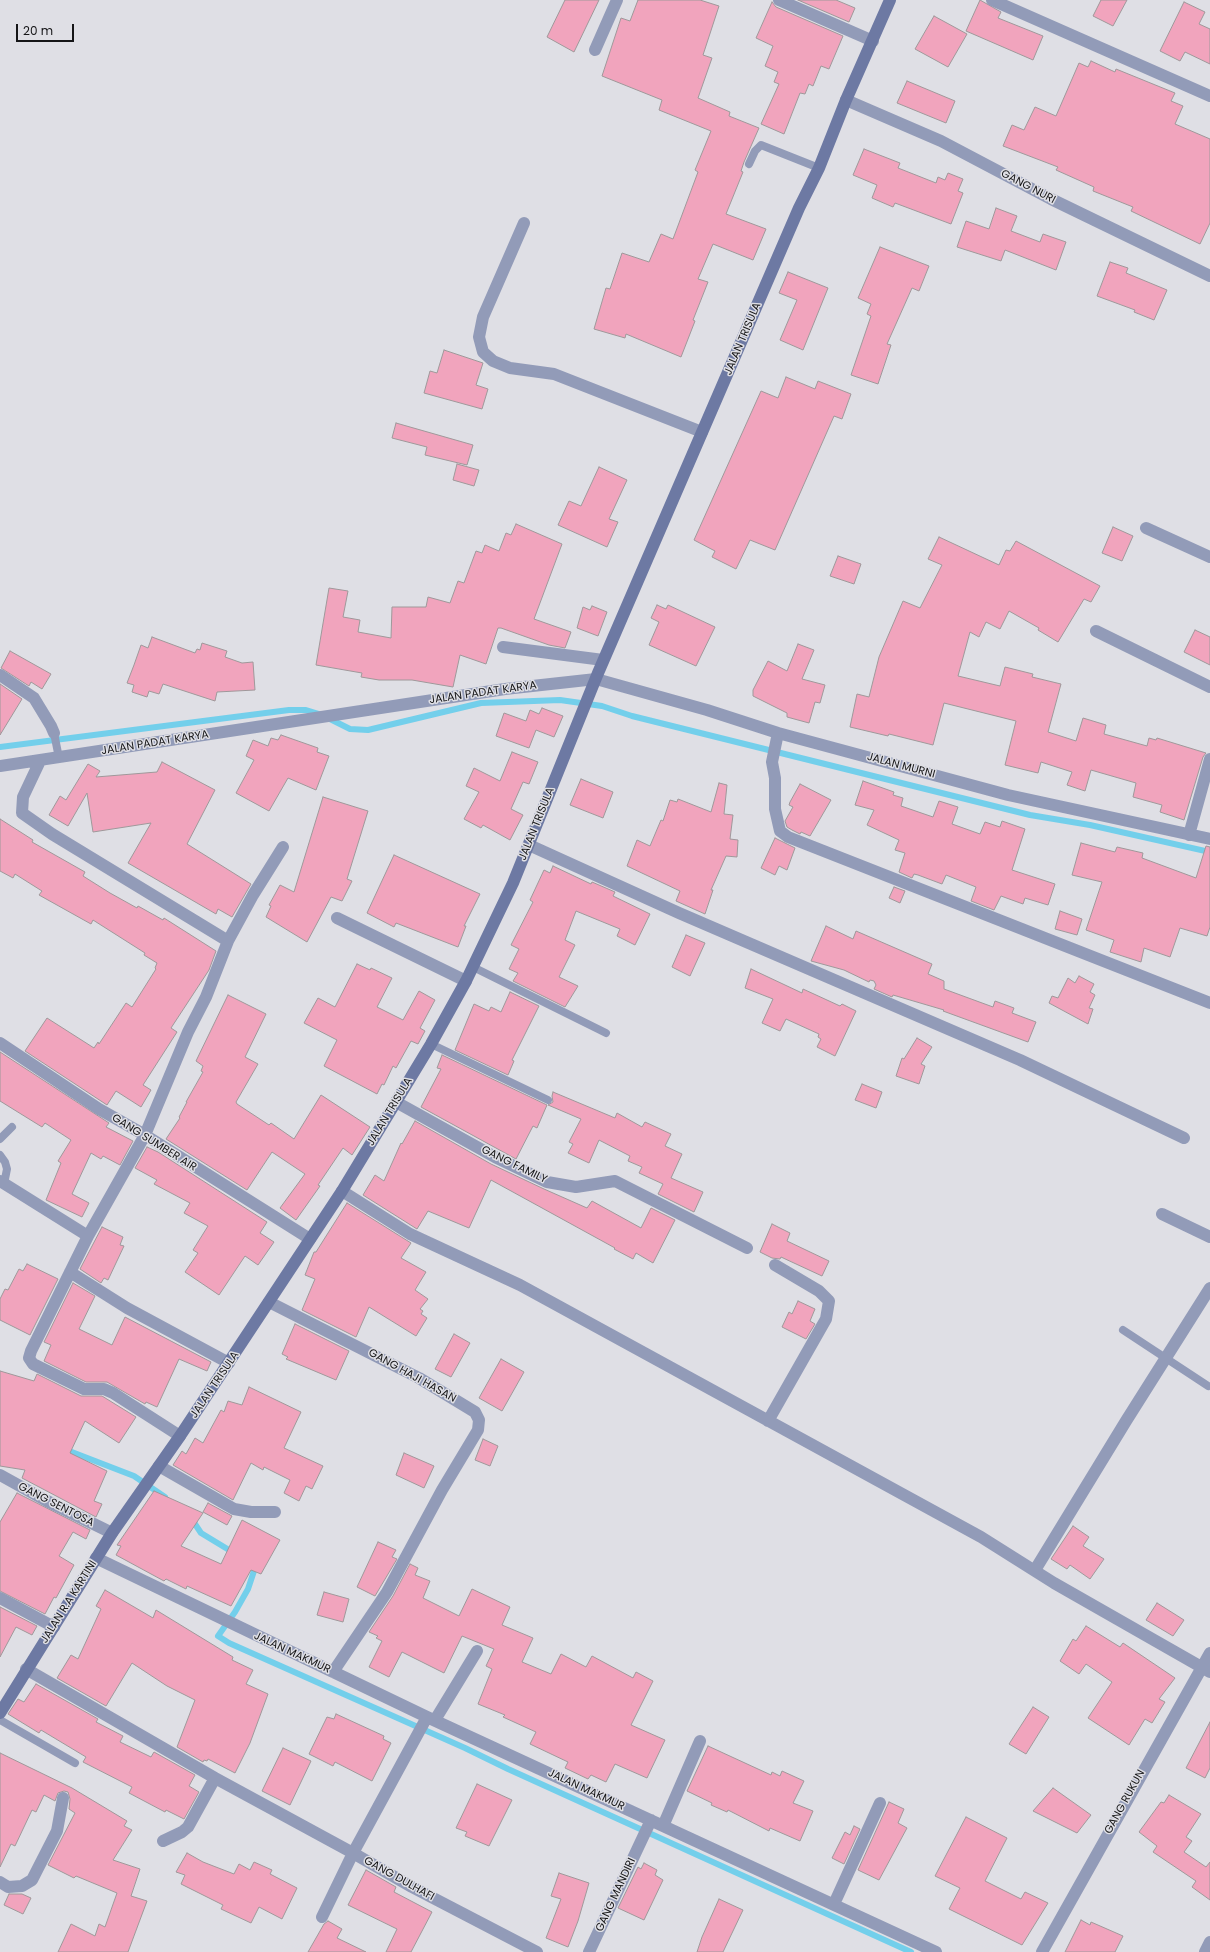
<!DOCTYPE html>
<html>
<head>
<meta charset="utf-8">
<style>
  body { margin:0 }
  #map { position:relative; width:1210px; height:1952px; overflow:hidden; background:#dfdfe5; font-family:Poppins,sans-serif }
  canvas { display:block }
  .scale { position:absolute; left:16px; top:24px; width:58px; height:18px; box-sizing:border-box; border:2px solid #151517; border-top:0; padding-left:5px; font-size:12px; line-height:14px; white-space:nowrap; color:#151517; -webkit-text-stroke:3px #dfdfe5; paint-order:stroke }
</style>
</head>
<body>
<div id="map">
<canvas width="1210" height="1952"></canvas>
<div class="scale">20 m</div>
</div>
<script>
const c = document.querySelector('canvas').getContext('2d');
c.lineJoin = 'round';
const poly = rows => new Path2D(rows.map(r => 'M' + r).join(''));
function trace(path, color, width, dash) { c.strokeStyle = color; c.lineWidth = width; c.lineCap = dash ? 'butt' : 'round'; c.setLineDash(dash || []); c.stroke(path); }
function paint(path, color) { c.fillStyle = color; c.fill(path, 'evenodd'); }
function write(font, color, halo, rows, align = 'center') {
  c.font = font + ' Poppins,sans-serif'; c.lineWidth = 3; c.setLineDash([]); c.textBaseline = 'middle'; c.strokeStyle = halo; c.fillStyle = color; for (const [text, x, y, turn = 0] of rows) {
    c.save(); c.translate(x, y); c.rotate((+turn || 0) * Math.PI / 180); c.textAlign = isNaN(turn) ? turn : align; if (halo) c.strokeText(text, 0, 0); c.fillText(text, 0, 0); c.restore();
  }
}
const stream = poly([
  [328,718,350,729,368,730,481,703,560,700,602,706,632,716,1030,815,1090,825,1210,852],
  [0,747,289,710,306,710,319,714],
  [64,1449,134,1476,165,1497],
  [191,1518,201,1533,234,1553],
  [249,1565,254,1571,248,1589,235,1612,218,1636,229,1643,465,1748,508,1769,911,1952]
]);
const building = poly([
  [565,0,599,0,574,52,547,37,565,0],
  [638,0,700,0,719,6,703,55,712,58,698,98,730,112,729,116,759,128,744,162,741,171,743,172,726,214,766,229,753,260,713,244,698,279,708,282,693,320,695,321,681,357,626,334,625,338,594,329,606,288,610,289,622,253,649,262,661,234,673,239,698,172,695,170,711,131,659,110,662,100,602,76,621,18,630,21,638,0],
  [798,0,836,0,855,8,849,22,798,0],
  [980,0,1001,12,998,18,1043,36,1033,60,966,31,980,0],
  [1101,0,1127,0,1113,26,1093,16,1101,0],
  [772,2,776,7,843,36,829,69,821,66,813,86,809,84,805,94,800,93,784,134,761,124,779,84,774,82,778,72,765,66,773,46,756,38,772,2],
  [1184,2,1205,12,1199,24,1210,29,1210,64,1185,52,1180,61,1160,51,1184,2],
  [934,16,967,34,948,67,915,49,934,16],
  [1091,61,1115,72,1116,69,1175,93,1171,101,1183,106,1175,124,1210,139,1210,223,1200,244,1131,211,1133,207,1093,191,1094,187,1056,170,1058,167,1003,146,1012,125,1024,130,1035,107,1056,116,1079,63,1088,67,1091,61],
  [907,81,955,101,946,123,897,103,907,81],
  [864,149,900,163,898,168,936,183,938,177,945,180,948,173,963,179,958,191,963,193,951,224,895,203,893,207,872,198,877,185,853,175,864,149],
  [996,208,1017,216,1011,231,1040,242,1043,234,1066,242,1056,270,1005,250,1001,261,957,247,966,221,989,229,996,208],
  [880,247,929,266,919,291,912,288,887,344,891,345,878,384,851,375,871,316,867,314,871,304,858,298,880,247],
  [1110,262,1128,268,1126,273,1167,290,1154,320,1134,312,1135,310,1097,296,1110,262],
  [788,272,828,288,803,350,780,340,797,300,779,293,788,272],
  [444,350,483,363,476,385,488,389,482,409,424,393,430,371,437,373,444,350],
  [786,377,815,389,818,381,851,394,842,419,834,416,775,550,750,540,736,569,712,557,715,551,694,540,761,391,778,398,786,377],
  [396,423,473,445,467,465,425,455,427,447,392,438,396,423],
  [457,464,479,470,474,486,453,480,457,464],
  [599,467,627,480,609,519,618,522,607,547,558,525,569,501,581,506,599,467],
  [516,524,562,544,534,619,571,632,565,648,549,645,501,628,498,628,486,664,460,655,453,687,412,680,379,680,361,677,362,673,316,665,329,588,348,591,343,617,360,620,358,632,391,638,392,607,426,607,428,597,450,603,458,581,464,583,476,551,482,553,485,545,499,551,506,533,511,535,516,524],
  [1113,527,1133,536,1122,561,1102,553,1113,527],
  [939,537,999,565,1006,550,1010,551,1016,541,1100,586,1091,602,1084,599,1058,642,1038,630,1039,628,1009,611,1000,629,986,622,979,637,970,632,958,676,1000,686,1005,667,1033,674,1032,677,1061,684,1048,732,1076,741,1083,718,1106,725,1104,734,1147,746,1149,738,1156,740,1157,738,1206,753,1203,757,1184,820,1160,812,1162,805,1133,797,1136,783,1091,770,1085,791,1067,785,1072,772,1041,762,1038,773,1005,765,1016,721,944,703,933,745,889,734,888,736,850,727,857,694,869,697,879,657,903,601,920,608,942,565,928,559,939,537],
  [838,556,861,564,854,584,830,576,838,556],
  [657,605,666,609,668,605,715,627,696,666,649,645,659,622,651,618,657,605],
  [592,606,607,612,598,636,577,628,583,607,590,610,592,606],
  [1195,630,1210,637,1210,665,1184,652,1195,630],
  [152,637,195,653,197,649,200,650,202,643,227,651,225,657,242,663,253,662,255,690,217,692,215,701,163,684,159,694,149,691,147,697,132,692,134,685,127,683,134,665,141,645,148,648,152,637],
  [798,644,814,650,802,679,825,685,820,703,815,702,809,723,787,717,787,713,753,696,753,690,768,661,787,671,798,644],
  [10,651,51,674,42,689,31,682,29,686,1,668,10,651],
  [0,684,22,699,0,735,0,684],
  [542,708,563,716,554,737,536,730,529,748,496,736,504,713,526,721,530,710,539,714,542,708],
  [281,735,318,748,317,752,329,756,316,790,288,778,269,811,236,793,254,760,246,756,253,740,268,746,271,738,278,740,281,735],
  [512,752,538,762,529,784,523,782,511,809,523,815,510,840,483,825,481,828,464,819,479,792,466,786,474,768,500,781,512,752],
  [162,762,215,790,187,844,251,884,232,917,218,909,216,914,128,863,151,823,93,832,87,793,68,826,49,815,60,796,66,800,88,764,100,771,96,777,157,772,162,762],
  [581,779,613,792,603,818,570,805,581,779],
  [863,781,894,792,893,795,903,798,901,806,933,817,939,801,958,807,952,824,980,834,985,822,1000,827,1002,821,1025,829,1012,870,1055,884,1048,905,1025,898,1023,904,1001,896,994,910,971,901,976,887,946,875,942,884,918,875,914,874,912,878,899,872,905,853,895,850,899,840,867,825,874,810,855,805,863,781],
  [719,783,727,785,724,814,733,815,730,839,738,840,737,857,726,856,711,890,713,890,705,914,676,901,680,891,627,866,637,840,650,846,661,820,663,821,670,800,677,802,678,799,711,812,719,783],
  [800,784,831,800,810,836,801,832,800,834,792,830,787,827,785,821,793,807,789,805,790,802,800,784],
  [323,797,368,811,347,879,352,881,342,901,331,897,307,942,266,917,271,906,269,905,280,885,294,892,323,797],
  [0,819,33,840,32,842,85,872,83,876,110,893,137,908,138,906,163,920,164,918,216,951,209,970,171,1028,177,1032,143,1085,151,1090,141,1107,116,1091,107,1105,25,1051,47,1018,94,1048,98,1042,99,1044,126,1003,132,1007,156,969,155,968,157,963,144,955,145,953,93,920,91,924,39,895,42,891,15,874,13,878,0,871,0,819],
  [775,838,795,848,787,870,779,866,775,875,761,868,775,838],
  [1081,843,1115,852,1117,847,1143,853,1142,858,1196,878,1206,846,1210,847,1210,927,1207,936,1180,928,1170,957,1144,948,1141,962,1110,952,1114,940,1086,930,1102,882,1072,875,1081,843],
  [394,855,480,894,464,926,466,926,458,947,396,923,394,927,367,913,394,855],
  [553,866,591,884,592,882,615,892,613,896,650,914,635,945,617,936,620,929,576,911,565,940,575,945,559,977,578,986,565,1007,513,981,518,973,509,969,519,949,511,945,533,902,530,900,544,870,550,873,553,866],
  [894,887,905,891,900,903,889,898,894,887],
  [1060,911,1082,919,1077,935,1055,929,1060,911],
  [826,926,853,939,856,931,932,964,928,974,944,981,944,989,993,1007,995,1001,1014,1008,1012,1013,1036,1022,1028,1042,943,1011,944,1010,893,995,892,997,874,989,876,985,874,981,870,980,869,982,844,970,811,961,826,926],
  [686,935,705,943,690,976,672,967,686,935],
  [357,964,370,970,371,968,392,978,377,1007,403,1020,419,991,435,1000,420,1028,425,1031,418,1044,411,1041,396,1068,393,1066,384,1085,382,1084,377,1094,324,1066,337,1040,304,1023,318,998,335,1007,357,964],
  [751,969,802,993,803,989,840,1006,842,1004,856,1011,835,1056,817,1047,821,1039,818,1037,819,1034,786,1019,780,1031,762,1023,773,999,745,988,751,969],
  [1079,976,1094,984,1090,992,1095,995,1089,1008,1093,1009,1088,1024,1049,1003,1052,996,1058,998,1068,978,1075,983,1079,976],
  [510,992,539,1006,512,1060,514,1061,508,1075,455,1050,474,1004,489,1011,491,1007,501,1012,510,992],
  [228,995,266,1014,245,1057,258,1064,236,1102,237,1104,269,1125,271,1123,294,1139,321,1095,370,1127,352,1155,343,1148,318,1185,320,1186,296,1220,280,1208,305,1174,272,1152,247,1190,166,1139,180,1118,179,1117,187,1102,186,1102,203,1072,201,1071,203,1066,196,1061,228,995],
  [917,1038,932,1047,921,1064,925,1066,919,1084,896,1076,902,1058,904,1059,917,1038],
  [0,1052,109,1123,106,1127,133,1141,120,1165,103,1156,101,1159,91,1153,72,1194,89,1203,82,1217,46,1200,61,1163,58,1161,71,1140,45,1123,42,1127,0,1101,0,1052],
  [442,1055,547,1105,537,1128,533,1126,516,1159,421,1107,441,1069,437,1068,442,1055],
  [862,1084,882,1092,876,1108,855,1100,862,1084],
  [553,1092,615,1118,617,1113,642,1127,645,1122,671,1134,665,1146,682,1154,671,1178,703,1192,694,1212,658,1194,663,1184,639,1173,642,1167,628,1161,630,1156,599,1140,589,1163,568,1153,573,1144,569,1142,581,1119,548,1105,553,1102,552,1096,553,1092],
  [415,1121,491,1164,544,1189,587,1208,592,1201,641,1228,651,1208,675,1220,653,1263,636,1253,633,1259,614,1249,615,1248,491,1180,469,1228,428,1211,417,1229,363,1195,375,1175,384,1181,401,1143,402,1144,415,1121],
  [147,1147,158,1152,267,1222,260,1233,274,1242,258,1265,245,1256,219,1295,185,1272,198,1253,193,1250,208,1226,184,1213,190,1203,154,1184,157,1180,135,1168,147,1147],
  [347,1203,411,1243,401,1258,426,1272,415,1290,428,1299,420,1309,423,1311,421,1314,427,1318,416,1336,369,1307,356,1337,302,1310,315,1279,305,1275,314,1252,316,1252,347,1203],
  [772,1224,790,1233,787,1241,829,1261,822,1276,781,1257,780,1259,772,1258,760,1252,772,1224],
  [102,1227,123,1237,120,1245,124,1246,108,1280,104,1278,101,1283,80,1269,102,1227],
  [27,1264,58,1279,30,1335,0,1320,0,1299,5,1289,8,1290,19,1269,23,1271,27,1264],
  [73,1283,95,1296,79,1329,112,1345,125,1317,211,1362,207,1371,179,1359,157,1407,146,1402,145,1404,107,1382,86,1382,44,1361,51,1345,44,1342,73,1283],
  [798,1301,815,1309,810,1321,815,1324,806,1339,782,1327,789,1312,792,1314,798,1301],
  [295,1324,349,1351,336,1380,286,1359,288,1357,282,1354,295,1324],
  [454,1334,470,1343,451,1377,435,1369,454,1334],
  [501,1359,524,1372,502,1411,479,1398,501,1359],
  [0,1371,34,1381,37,1374,81,1396,102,1396,136,1417,119,1443,85,1421,70,1453,107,1471,94,1501,102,1504,96,1517,22,1478,25,1470,0,1466,0,1371],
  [249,1387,301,1412,284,1448,323,1466,312,1489,306,1486,299,1501,284,1493,290,1480,264,1467,263,1470,251,1463,233,1500,173,1465,182,1451,186,1454,195,1438,203,1443,221,1410,224,1412,228,1401,242,1405,249,1387],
  [483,1439,498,1446,490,1466,475,1460,483,1439],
  [404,1453,434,1466,424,1488,396,1475,404,1453],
  [154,1491,203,1513,181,1546,221,1564,242,1520,280,1540,261,1574,251,1570,231,1606,187,1586,186,1589,166,1579,164,1581,116,1555,121,1546,117,1545,154,1491],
  [17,1493,90,1530,86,1539,73,1532,59,1556,74,1565,56,1598,54,1597,45,1614,0,1591,0,1522,17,1493],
  [208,1503,232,1516,227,1525,203,1512,208,1503],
  [1073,1526,1089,1537,1083,1546,1104,1559,1090,1579,1070,1565,1067,1569,1051,1559,1073,1526],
  [378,1542,396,1550,392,1557,397,1559,375,1596,357,1587,378,1542],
  [410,1564,418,1568,415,1575,430,1581,423,1598,459,1616,472,1589,510,1607,502,1625,533,1638,522,1662,551,1674,561,1654,586,1667,592,1656,633,1678,636,1672,653,1681,631,1725,665,1740,647,1778,615,1764,606,1782,591,1775,588,1779,565,1768,568,1762,530,1744,536,1732,503,1717,505,1715,478,1704,492,1669,486,1666,494,1649,462,1636,444,1673,402,1652,389,1677,369,1667,382,1641,376,1638,378,1636,369,1632,393,1596,410,1564],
  [105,1590,153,1618,156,1610,233,1657,232,1660,253,1670,246,1684,268,1694,250,1743,235,1773,208,1759,207,1761,204,1760,203,1762,177,1747,195,1700,167,1686,132,1663,106,1706,57,1678,71,1655,78,1659,101,1609,96,1606,105,1590],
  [324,1592,349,1599,343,1622,317,1615,324,1592],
  [1157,1603,1184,1620,1173,1636,1146,1620,1157,1603],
  [0,1607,37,1626,32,1635,16,1627,0,1657,0,1607],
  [1086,1626,1120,1647,1123,1643,1175,1678,1159,1699,1165,1702,1152,1723,1145,1719,1129,1745,1088,1718,1112,1682,1086,1664,1079,1674,1060,1661,1073,1639,1076,1641,1086,1626],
  [36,1684,98,1719,96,1722,123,1736,120,1742,151,1757,154,1752,195,1775,189,1786,199,1792,184,1819,166,1810,165,1812,129,1793,132,1787,83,1762,86,1757,41,1730,39,1733,8,1714,18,1699,24,1702,36,1684],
  [1033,1707,1049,1717,1026,1754,1009,1744,1033,1707],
  [336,1714,384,1736,383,1739,391,1743,372,1781,335,1762,333,1766,309,1754,327,1717,334,1719,336,1714],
  [1210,1722,1210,1768,1205,1778,1186,1768,1210,1722],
  [708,1746,771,1775,772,1772,780,1776,782,1771,804,1781,793,1803,813,1811,800,1841,770,1828,769,1831,728,1810,727,1812,711,1805,712,1803,687,1791,708,1746],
  [283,1748,311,1761,290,1805,262,1791,283,1748],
  [0,1753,72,1788,127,1821,124,1826,132,1830,113,1860,140,1869,131,1896,147,1901,128,1952,58,1952,71,1924,95,1936,99,1924,105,1927,117,1893,76,1876,74,1878,48,1865,75,1813,69,1809,70,1799,68,1792,64,1791,58,1793,55,1801,44,1795,36,1812,32,1810,15,1846,11,1844,0,1867,0,1753],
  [477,1784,512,1800,489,1846,465,1836,467,1832,456,1828,477,1784],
  [1053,1788,1091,1815,1077,1833,1033,1811,1053,1788],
  [1169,1795,1201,1814,1186,1837,1192,1841,1184,1852,1206,1867,1210,1862,1210,1900,1192,1887,1196,1881,1153,1852,1157,1846,1139,1832,1161,1802,1164,1803,1169,1795],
  [889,1802,904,1809,898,1823,907,1828,879,1880,858,1870,889,1802],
  [966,1817,1007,1838,985,1881,1021,1899,1025,1892,1048,1903,1022,1945,949,1909,960,1888,935,1876,966,1817],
  [854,1826,860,1829,844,1864,832,1858,845,1832,850,1835,854,1826],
  [187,1853,203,1862,234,1874,239,1864,250,1870,254,1862,272,1870,270,1874,297,1888,282,1919,259,1907,251,1923,221,1909,223,1905,181,1884,185,1875,176,1872,187,1853],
  [644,1863,657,1870,655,1875,663,1880,644,1920,618,1908,638,1867,641,1869,644,1863],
  [366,1870,396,1887,394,1892,432,1912,411,1952,386,1952,397,1929,348,1905,366,1870],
  [559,1873,589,1883,578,1921,568,1947,546,1938,561,1899,551,1896,559,1873],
  [9,1894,22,1894,31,1898,23,1914,4,1905,9,1894],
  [719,1899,743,1910,723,1952,697,1952,702,1937,719,1899],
  [1081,1920,1090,1925,1091,1922,1123,1936,1115,1952,1065,1952,1081,1920],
  [328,1921,342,1929,337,1938,366,1952,308,1952,324,1924,328,1921]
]);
const lane = poly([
  [749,164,755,151,761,145,819,168],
  [54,733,59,758],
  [473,967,606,1033],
  [431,1044,548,1100],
  [0,1139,12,1127],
  [0,1155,5,1162,7,1169,4,1184],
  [1123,1330,1208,1386],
  [0,1720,75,1763]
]);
const street = poly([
  [779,0,873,41],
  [992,0,1210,96],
  [595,50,617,0],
  [846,100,941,141,1051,199,1210,276],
  [524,223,483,317,479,337,483,352,493,361,510,368,554,374,702,432],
  [1146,528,1210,557],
  [1096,631,1210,687],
  [503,647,603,660],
  [0,675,34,698,51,726,54,733],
  [778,733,772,762,775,778,775,809,780,831,788,837,1210,1003],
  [40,761,23,797,22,813,52,834,228,941,206,997,188,1032,145,1135,88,1236,31,1351,29,1358,33,1364,84,1389,104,1389,113,1393,180,1436],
  [0,766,505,689,596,679,707,710,778,733,1008,795,1210,839],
  [1189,835,1210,759],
  [529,845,679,913,1020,1060,1184,1138],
  [337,918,466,981],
  [228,941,253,895,283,847],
  [0,1043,99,1109,145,1135,310,1239],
  [396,1102,495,1157,547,1182,576,1187,615,1181,747,1248],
  [0,1181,88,1236],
  [342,1191,410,1234,520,1285,981,1537,1054,1583,1210,1672],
  [1162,1214,1210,1237],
  [70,1272,127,1308,229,1363],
  [269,1302,419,1378,475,1412,479,1420,478,1430,442,1490,387,1592,333,1672],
  [768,1421,826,1319,829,1301,819,1291,775,1265],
  [159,1466,234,1509,251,1512,275,1512],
  [0,1475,47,1501,112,1533],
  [96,1558,427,1717,936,1952],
  [1035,1570,1126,1421,1210,1288],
  [0,1598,54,1627],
  [26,1669,215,1778,353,1853,322,1917],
  [427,1717,353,1853,412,1887,537,1952],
  [435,1720,477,1651],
  [663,1826,700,1741],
  [163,1841,182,1832,188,1827,215,1778],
  [0,1882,8,1887,22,1886,32,1880,57,1831,63,1798],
  [834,1904,880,1803],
  [589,1952,651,1820],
  [1042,1952,1210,1653],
  [1205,1952,1210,1942]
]);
const secondary = poly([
  [0,1713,112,1533,180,1436,342,1191,431,1044,466,981,513,883,598,673,799,208,819,168,846,100,890,0]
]);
const streetNames = [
  ["GANG NURI",1028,187,28],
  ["JALAN TRISULA",743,339,-67],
  ["JALAN PADAT KARYA",483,693,-8],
  ["JALAN PADAT KARYA",155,743,-9],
  ["JALAN MURNI",901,766,15],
  ["JALAN TRISULA",537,824,-68],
  ["JALAN TRISULA",390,1112,-59],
  ["GANG SUMBER AIR",154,1143,32],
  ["GANG FAMILY",514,1165,26],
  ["GANG HAJI HASAN",412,1376,29],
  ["JALAN TRISULA",215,1385,-56],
  ["GANG SENTOSA",56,1505,27],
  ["JALAN R.A KARTINI",69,1602,-58],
  ["JALAN MAKMUR",292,1653,25],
  ["JALAN MAKMUR",586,1790,25],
  ["GANG RUKUN",1125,1802,-61],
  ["GANG DULHAFI",399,1879,29],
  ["GANG MANDIRI",616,1895,-65]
];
trace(stream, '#73cfeb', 6);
paint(building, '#f1a4bd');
trace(building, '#9f989a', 1);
trace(lane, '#929bb8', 8);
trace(street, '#929bb8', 12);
trace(secondary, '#6d79a3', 12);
write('11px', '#151517', '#dfdfe5', streetNames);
</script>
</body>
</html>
